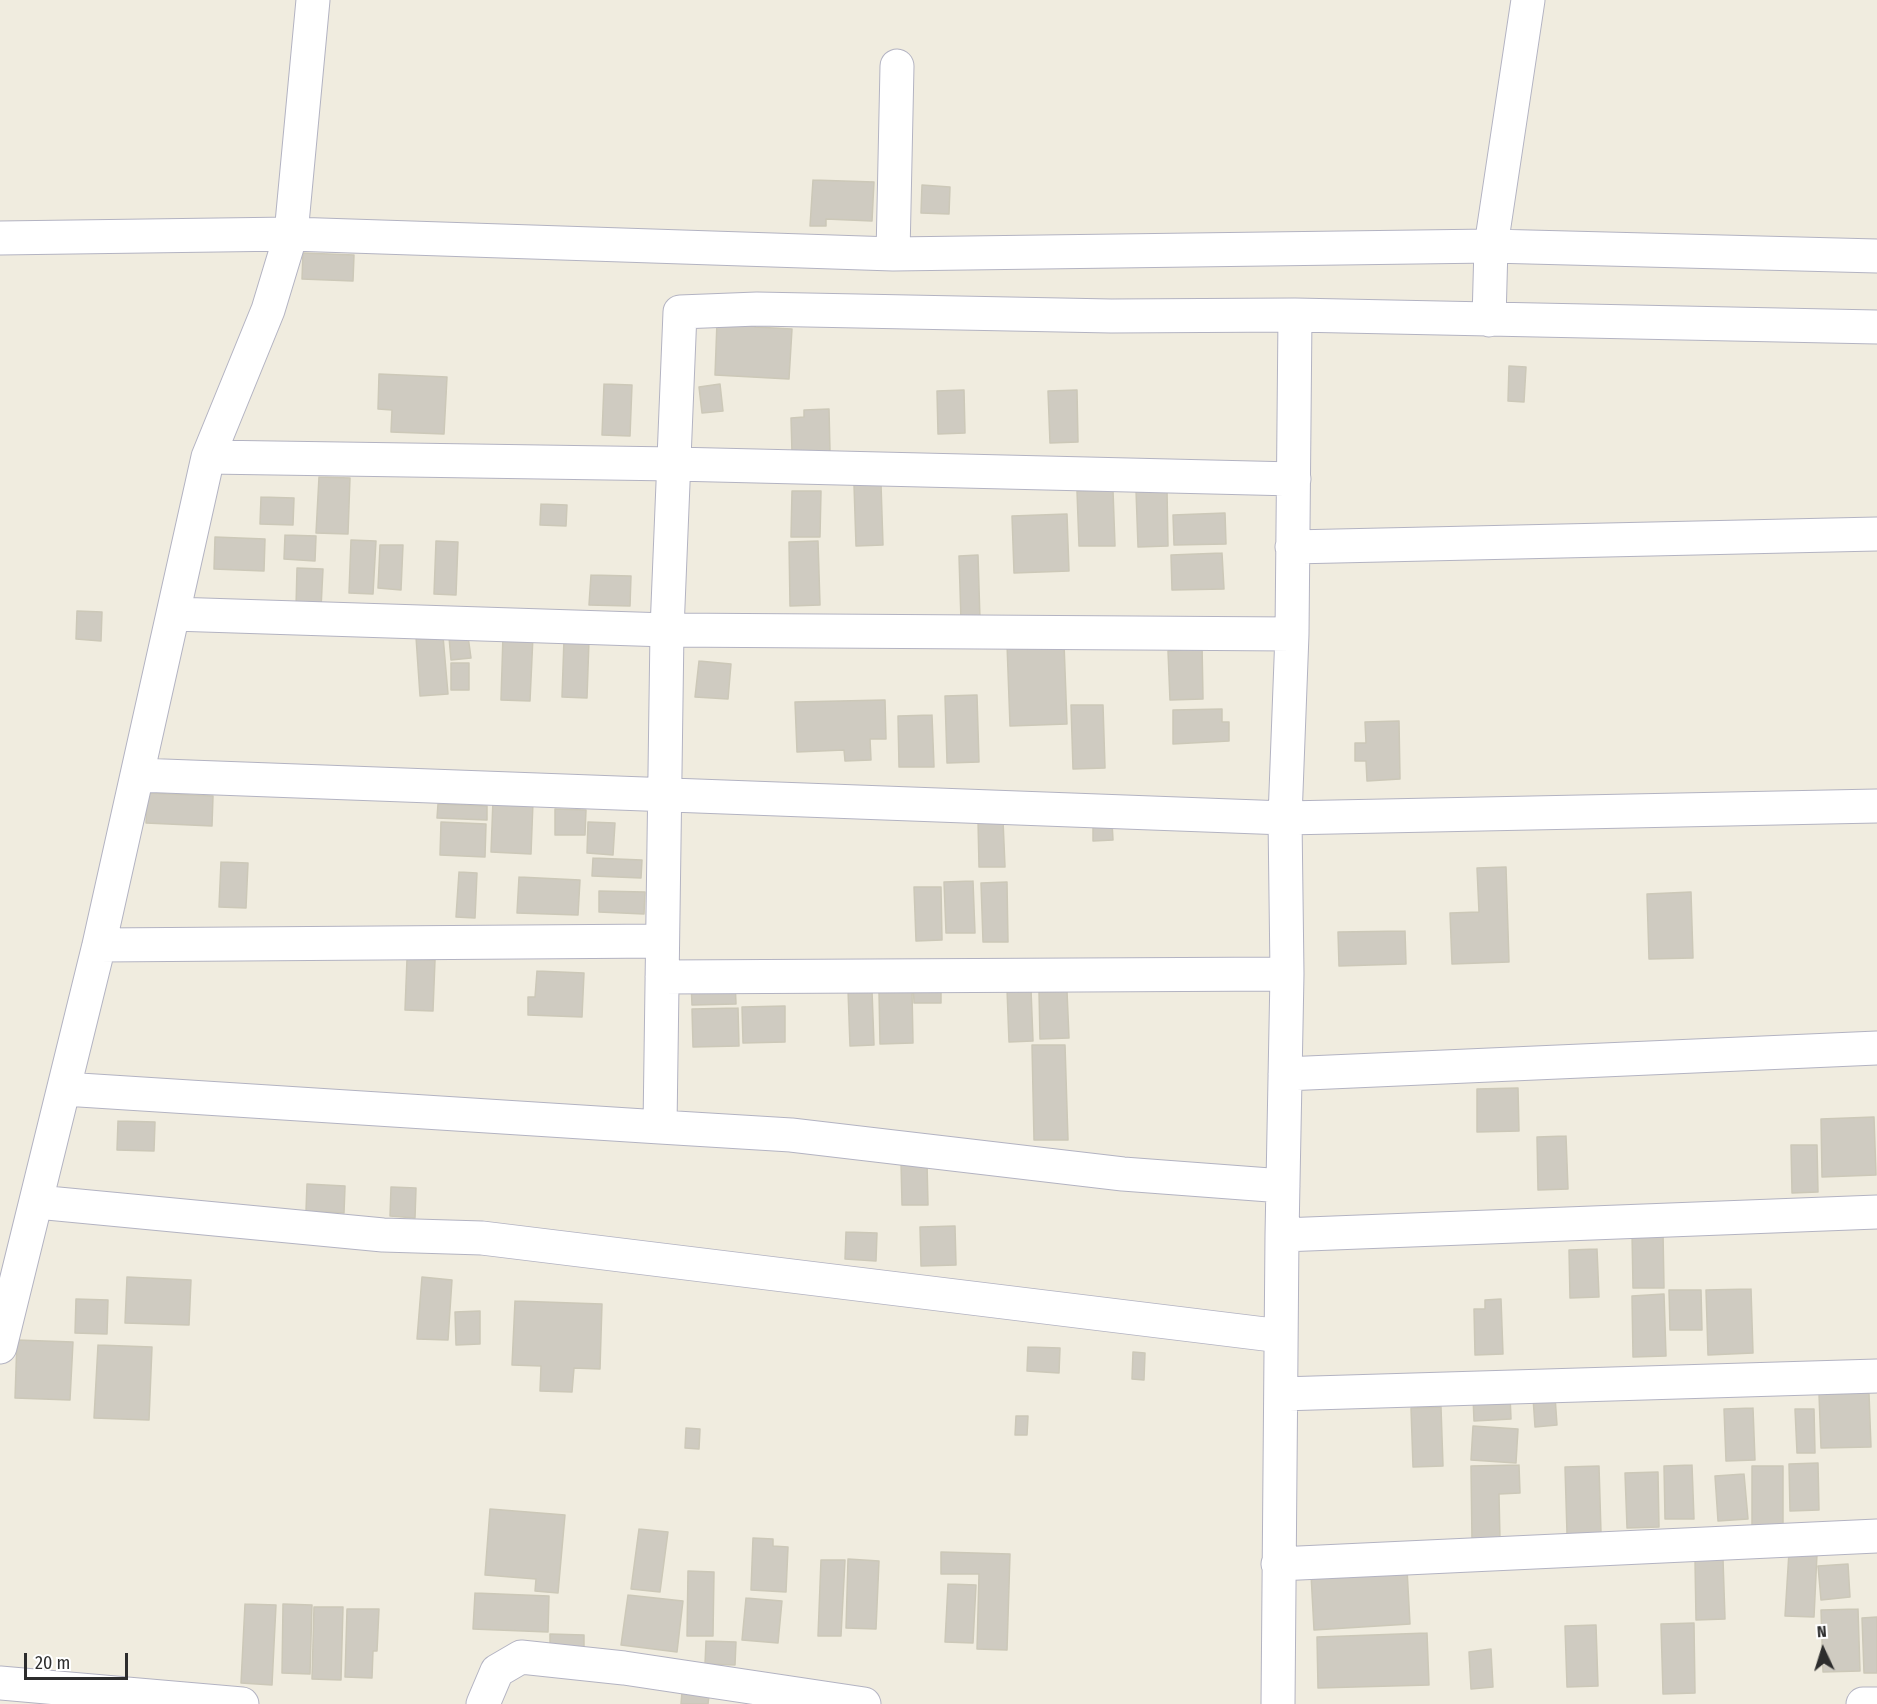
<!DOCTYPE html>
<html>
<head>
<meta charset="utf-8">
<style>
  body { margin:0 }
  #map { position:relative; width:1877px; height:1704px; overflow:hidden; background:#f0ecdf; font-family:"Fira Sans Condensed",sans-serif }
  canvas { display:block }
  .north { position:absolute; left:1793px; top:1620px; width:60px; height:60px; -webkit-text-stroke:4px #fff; paint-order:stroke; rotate:356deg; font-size:16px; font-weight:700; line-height:24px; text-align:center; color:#2d2d2d }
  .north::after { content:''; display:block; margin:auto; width:21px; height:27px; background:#2d2d2d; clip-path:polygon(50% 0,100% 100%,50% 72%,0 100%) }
  .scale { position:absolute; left:24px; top:1653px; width:104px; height:27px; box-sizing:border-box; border:3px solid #2d2d2d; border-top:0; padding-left:8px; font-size:18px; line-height:21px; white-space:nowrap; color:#2d2d2d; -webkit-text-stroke:4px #fff; paint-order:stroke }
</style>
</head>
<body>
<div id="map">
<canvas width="1877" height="1704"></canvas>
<div class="north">N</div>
<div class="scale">20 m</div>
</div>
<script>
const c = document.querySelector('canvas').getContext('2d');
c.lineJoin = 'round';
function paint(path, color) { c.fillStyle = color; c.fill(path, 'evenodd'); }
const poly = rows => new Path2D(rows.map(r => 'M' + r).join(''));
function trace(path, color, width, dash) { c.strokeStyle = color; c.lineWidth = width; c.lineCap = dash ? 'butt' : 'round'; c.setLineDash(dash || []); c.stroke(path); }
const building = poly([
  [813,180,874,182,872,221,826,219,826,226,810,226,813,180],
  [922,185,950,187,949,214,921,213,922,185],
  [303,253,354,255,353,281,302,279,303,253],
  [717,322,755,324,755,327,792,329,789,379,715,375,717,322],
  [1509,366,1526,367,1524,402,1508,401,1509,366],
  [379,374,447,377,444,434,391,432,392,410,378,409,379,374],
  [604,384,632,385,630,436,602,435,604,384],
  [720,384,723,411,702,413,699,387,720,384],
  [964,390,965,433,938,434,937,391,964,390],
  [1077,390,1078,442,1050,443,1048,391,1077,390],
  [829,409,830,452,792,453,791,418,804,417,804,410,829,409],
  [319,477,350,478,348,534,316,533,319,477],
  [881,484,883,545,856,546,854,485,881,484],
  [1167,489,1168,546,1138,547,1136,490,1167,489],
  [1113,490,1115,546,1079,546,1077,491,1113,490],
  [792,491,821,491,820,537,791,537,792,491],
  [261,497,294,498,293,525,260,524,261,497],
  [541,504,567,505,566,526,540,525,541,504],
  [1225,513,1226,544,1174,545,1173,515,1225,513],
  [1067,514,1069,571,1014,573,1012,516,1067,514],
  [285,535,316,536,315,561,284,559,285,535],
  [215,537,265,539,264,571,214,569,215,537],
  [351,540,376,541,373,594,349,593,351,540],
  [436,541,458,542,456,595,434,594,436,541],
  [818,541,820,605,790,606,789,542,818,541],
  [380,545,403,545,401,590,378,588,380,545],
  [1222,553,1224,589,1172,590,1171,555,1222,553],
  [978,555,980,620,961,621,959,556,978,555],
  [297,568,323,569,321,608,296,607,297,568],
  [591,575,631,576,630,606,589,605,591,575],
  [77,611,102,612,101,641,76,639,77,611],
  [503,635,533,636,530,701,501,700,503,635],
  [443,636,448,694,420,696,416,637,443,636],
  [468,636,471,658,451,660,449,637,468,636],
  [564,639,589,640,587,698,562,697,564,639],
  [1064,643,1067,724,1010,726,1007,644,1064,643],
  [1202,643,1203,699,1170,700,1168,651,1183,650,1183,644,1202,643],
  [699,661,731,664,728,699,695,697,699,661],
  [451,663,469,663,469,690,451,690,451,663],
  [977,695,979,762,947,763,945,696,977,695],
  [885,700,886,739,870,739,871,760,845,761,844,750,797,752,795,702,885,700],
  [1071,705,1103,705,1105,768,1073,769,1071,705],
  [1222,709,1222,722,1229,722,1229,741,1173,744,1173,710,1222,709],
  [932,715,934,767,899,767,898,716,932,715],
  [1399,721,1400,779,1367,781,1366,761,1355,761,1355,743,1366,743,1365,722,1399,721],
  [147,793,213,796,212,826,146,823,147,793],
  [493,800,533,802,531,854,491,852,493,800],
  [438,804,487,806,487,820,437,818,438,804],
  [555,809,586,810,585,835,555,835,555,809],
  [978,820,1003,820,1005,867,979,867,978,820],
  [441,822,486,824,485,857,440,855,441,822],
  [588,822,615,823,613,855,587,853,588,822],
  [1112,822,1113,840,1093,841,1093,823,1112,822],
  [593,858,642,860,641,878,592,876,593,858],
  [221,862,248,863,246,908,219,907,221,862],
  [1506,867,1509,962,1452,964,1450,913,1479,912,1477,868,1506,867],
  [459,872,477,873,475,918,456,917,459,872],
  [519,877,580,880,578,915,517,913,519,877],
  [973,881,975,933,946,933,944,882,973,881],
  [1007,882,1008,942,983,942,981,883,1007,882],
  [914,887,941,887,942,940,916,941,914,887],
  [599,891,645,892,644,914,599,912,599,891],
  [1691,892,1693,958,1649,959,1647,894,1691,892],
  [1405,931,1406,964,1339,966,1338,932,1405,931],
  [407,959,435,960,433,1011,405,1010,407,959],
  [537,971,584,973,582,1017,528,1015,528,997,535,997,537,971],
  [735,980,736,1004,692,1005,691,982,735,980],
  [941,980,941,1003,914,1003,913,981,941,980],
  [1007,989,1031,989,1033,1041,1009,1042,1007,989],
  [848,990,872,990,874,1045,850,1046,848,990],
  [912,990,913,1043,880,1044,879,992,912,990],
  [1067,991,1069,1038,1040,1039,1039,992,1067,991],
  [785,1006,785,1042,743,1043,742,1007,785,1006],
  [738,1008,739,1046,693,1047,692,1009,738,1008],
  [1032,1045,1065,1045,1068,1140,1034,1140,1032,1045],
  [1518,1088,1519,1131,1477,1132,1477,1089,1518,1088],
  [1874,1117,1876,1175,1822,1177,1821,1119,1874,1117],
  [118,1121,155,1122,154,1151,117,1150,118,1121],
  [1566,1136,1568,1189,1538,1190,1537,1137,1566,1136],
  [1791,1145,1817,1145,1818,1192,1792,1193,1791,1145],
  [901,1162,927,1162,928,1205,902,1205,901,1162],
  [307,1184,345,1186,344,1213,306,1211,307,1184],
  [391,1187,416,1188,415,1218,390,1216,391,1187],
  [955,1226,956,1265,921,1266,920,1227,955,1226],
  [846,1232,877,1233,876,1261,845,1259,846,1232],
  [1663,1232,1664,1288,1633,1288,1632,1233,1663,1232],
  [1597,1249,1599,1297,1570,1298,1569,1250,1597,1249],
  [127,1277,191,1280,189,1325,125,1323,127,1277],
  [422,1277,452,1280,448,1340,417,1339,422,1277],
  [1751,1289,1753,1353,1708,1355,1706,1290,1751,1289],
  [1669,1290,1701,1290,1702,1330,1670,1330,1669,1290],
  [1664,1294,1666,1356,1633,1357,1632,1296,1664,1294],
  [76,1299,108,1300,107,1334,75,1333,76,1299],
  [1501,1299,1503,1354,1475,1355,1474,1309,1485,1309,1485,1300,1501,1299],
  [515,1301,602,1304,600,1369,574,1368,572,1392,540,1391,541,1366,512,1365,515,1301],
  [480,1311,480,1344,456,1345,455,1312,480,1311],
  [17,1340,73,1342,70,1400,15,1398,17,1340],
  [98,1345,152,1347,149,1420,94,1418,98,1345],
  [1028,1347,1060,1348,1059,1373,1027,1371,1028,1347],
  [1133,1352,1145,1353,1144,1380,1132,1379,1133,1352],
  [1869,1393,1871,1447,1821,1448,1819,1394,1869,1393],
  [1510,1395,1511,1419,1474,1421,1473,1396,1510,1395],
  [1555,1396,1557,1425,1535,1427,1533,1397,1555,1396],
  [1441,1407,1443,1466,1413,1467,1411,1408,1441,1407],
  [1753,1408,1755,1460,1726,1461,1724,1409,1753,1408],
  [1795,1409,1814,1409,1815,1453,1797,1453,1795,1409],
  [1016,1416,1028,1416,1027,1435,1015,1435,1016,1416],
  [1473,1426,1518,1429,1516,1463,1471,1460,1473,1426],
  [686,1428,700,1429,699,1449,685,1448,686,1428],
  [1818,1463,1819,1510,1790,1511,1789,1464,1818,1463],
  [1519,1465,1520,1493,1499,1494,1500,1541,1472,1541,1471,1466,1519,1465],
  [1692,1465,1694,1519,1665,1519,1664,1466,1692,1465],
  [1599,1466,1601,1533,1567,1534,1565,1467,1599,1466],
  [1752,1466,1783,1466,1783,1525,1752,1525,1752,1466],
  [1658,1472,1659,1527,1627,1528,1625,1473,1658,1472],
  [1744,1474,1748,1519,1718,1521,1715,1476,1744,1474],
  [490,1509,565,1515,558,1593,535,1591,536,1579,485,1575,490,1509],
  [639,1529,668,1532,660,1592,631,1589,639,1529],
  [753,1538,773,1539,773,1546,788,1547,786,1592,751,1590,753,1538],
  [941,1552,1010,1554,1007,1650,977,1649,979,1574,941,1574,941,1552],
  [1789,1552,1817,1554,1814,1617,1785,1616,1789,1552],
  [848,1559,879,1561,876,1629,846,1628,848,1559],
  [1723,1559,1725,1619,1696,1620,1695,1560,1723,1559],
  [821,1560,845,1560,841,1636,818,1636,821,1560],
  [1848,1564,1850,1597,1821,1600,1818,1566,1848,1564],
  [1407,1569,1410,1624,1314,1630,1311,1574,1407,1569],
  [688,1571,714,1572,713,1636,687,1636,688,1571],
  [948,1584,976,1585,973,1643,945,1642,948,1584],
  [475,1593,549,1596,548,1632,473,1629,475,1593],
  [628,1595,683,1601,677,1652,621,1645,628,1595],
  [746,1598,782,1601,778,1643,742,1640,746,1598],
  [245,1604,276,1605,272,1685,241,1683,245,1604],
  [283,1604,312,1605,310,1674,282,1673,283,1604],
  [314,1607,343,1607,341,1680,312,1679,314,1607],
  [347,1609,379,1609,377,1651,373,1651,372,1678,345,1677,347,1609],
  [1858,1609,1860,1671,1823,1672,1821,1610,1858,1609],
  [1877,1617,1877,1673,1864,1673,1862,1618,1877,1617],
  [1694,1623,1695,1693,1663,1694,1661,1624,1694,1623],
  [1596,1625,1598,1686,1567,1687,1565,1626,1596,1625],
  [1427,1633,1429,1685,1318,1688,1317,1637,1427,1633],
  [550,1634,584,1635,584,1652,550,1650,550,1634],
  [706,1641,736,1642,735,1665,705,1664,706,1641],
  [1491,1649,1493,1687,1471,1689,1469,1652,1491,1649],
  [682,1692,709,1696,708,1704,681,1704,682,1692]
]);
const street = poly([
  [0,238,291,234,893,254,1491,246,1877,256],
  [893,254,897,66],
  [1489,320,1491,246,1528,0],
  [208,457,674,464,1294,479],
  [1292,547,1877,534],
  [173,614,667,630,1292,634],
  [137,775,1285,818,1877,806],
  [99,945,662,941],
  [662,977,1287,974],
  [1285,1074,1877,1048],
  [64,1089,660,1127],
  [1283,1186,1123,1174,791,1135,660,1127,667,630,680,312,757,309,1111,316,1295,315,1877,327],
  [37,1202,383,1235,482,1238,1281,1336],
  [1282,1235,1877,1212],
  [0,1347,99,945,208,457,268,310,291,234,313,0],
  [1281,1394,1877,1376],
  [1278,1564,1877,1536],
  [0,1683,242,1704],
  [483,1704,497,1671,521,1657,624,1668,864,1704],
  [1278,1704,1282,1235,1287,974,1285,818,1292,634,1295,315],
  [1863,1704,1877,1704]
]);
paint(building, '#cfcbc1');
trace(building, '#ccc8b8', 1.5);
trace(street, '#b3b3c2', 35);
trace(street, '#fff', 33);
</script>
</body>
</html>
